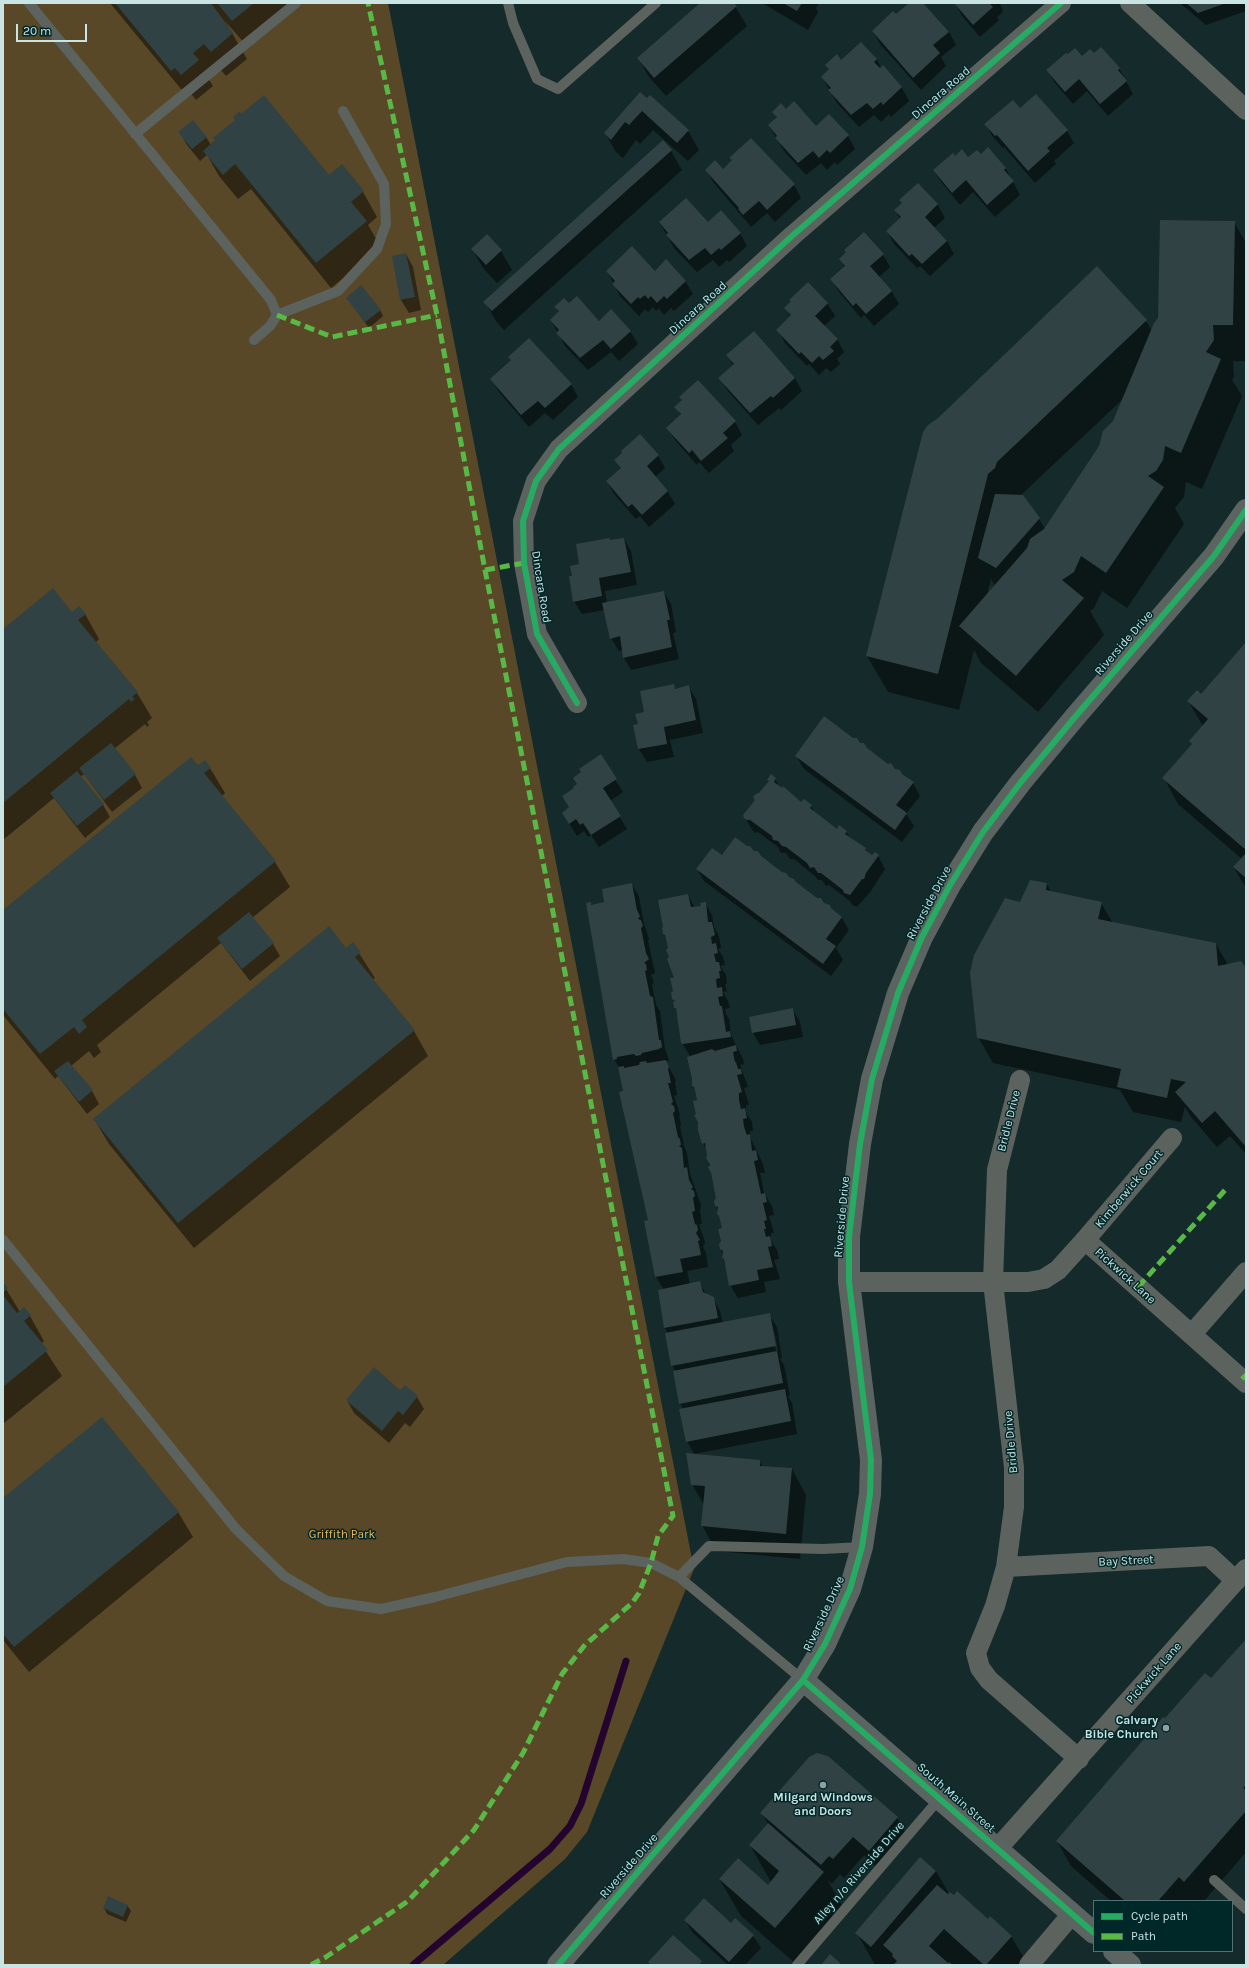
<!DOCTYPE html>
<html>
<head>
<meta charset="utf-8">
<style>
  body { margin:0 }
  #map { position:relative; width:1249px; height:1968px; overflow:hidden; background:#152a2a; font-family:Karla,sans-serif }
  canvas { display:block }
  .frame { position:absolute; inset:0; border:4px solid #cae3e3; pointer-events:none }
  .legend { position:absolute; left:1093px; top:1900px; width:140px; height:52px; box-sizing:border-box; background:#012829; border:1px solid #517373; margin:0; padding:5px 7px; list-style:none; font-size:12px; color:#cae3e3 }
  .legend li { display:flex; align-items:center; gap:8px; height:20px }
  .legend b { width:20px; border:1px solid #517373 }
  .scale { position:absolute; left:16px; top:24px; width:71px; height:18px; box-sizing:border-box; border:2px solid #cae3e3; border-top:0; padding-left:5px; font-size:12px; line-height:14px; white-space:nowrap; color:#cae3e3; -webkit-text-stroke:3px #012829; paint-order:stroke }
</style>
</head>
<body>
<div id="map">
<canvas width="1249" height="1968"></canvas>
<div class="frame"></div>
<ul class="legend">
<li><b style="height:5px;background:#26ab63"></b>Cycle path</li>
<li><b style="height:5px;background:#58b947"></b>Path</li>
</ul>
<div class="scale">20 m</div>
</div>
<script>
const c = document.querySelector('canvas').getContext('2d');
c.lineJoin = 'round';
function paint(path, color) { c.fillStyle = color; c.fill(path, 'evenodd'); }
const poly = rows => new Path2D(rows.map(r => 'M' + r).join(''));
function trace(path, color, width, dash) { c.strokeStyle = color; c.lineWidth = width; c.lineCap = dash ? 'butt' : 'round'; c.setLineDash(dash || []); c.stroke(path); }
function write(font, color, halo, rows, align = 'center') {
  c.font = font + ' Karla,sans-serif'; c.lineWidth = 3; c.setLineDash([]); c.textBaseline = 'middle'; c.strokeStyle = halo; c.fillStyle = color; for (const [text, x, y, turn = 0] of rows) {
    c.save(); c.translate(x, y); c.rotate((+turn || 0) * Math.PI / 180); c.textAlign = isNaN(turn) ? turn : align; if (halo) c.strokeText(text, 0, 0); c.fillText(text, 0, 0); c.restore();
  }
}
const green = poly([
  [3,3,388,3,694,1569,587,1832,565,1859,443,1965,3,1965]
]);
const shadow = poly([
  [110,3,299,3,247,46,225,21,247,59,226,76,219,68,208,78,213,86,196,100,190,92,186,95],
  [702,3,733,3,747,26,666,96,649,77,638,58],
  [762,3,819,3,816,8,818,12,808,30],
  [910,3,922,3,949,32,956,45,941,57,946,66,921,90,880,44,873,31,896,16],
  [955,3,1000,3,1003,12,997,17,999,20,980,37,962,16],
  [1180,3,1246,3,1246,11,1206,25],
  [861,43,877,60,881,68,883,67,902,88,909,101,891,117,889,114,881,122,874,115,859,127,837,103,822,77,830,70,827,65,841,61],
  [1094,55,1119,68,1133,94,1108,116,1087,91,1073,104,1055,83,1047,70,1082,57],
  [640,94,688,131,699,150,688,161,653,130,640,144,636,140,623,158,616,152,605,133],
  [1020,109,1067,131,1074,143,1054,161,1056,164,1035,183,1004,147,1003,148,993,137,986,125],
  [786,110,816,127,829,115,848,136,855,149,837,165,835,162,827,170,821,163,806,175,784,151,769,126,777,118,774,112],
  [241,115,329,176,363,192,377,217,368,225,381,247,331,288,251,189,238,199,219,176,207,155,200,161,187,145,180,132,206,137,211,145],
  [663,142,671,151,682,170,504,330,496,321,485,302],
  [988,149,1006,169,1020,195,995,217,973,192,960,205,942,183,934,171,955,157,968,158,980,156],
  [731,158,794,185,801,198,775,222,767,213,751,227,714,183,706,170,723,170,732,161],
  [918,184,938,205,945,218,934,228,947,241,954,254,930,276,920,266,917,268,894,244,887,231,900,219,895,210,902,204,901,201],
  [1234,222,1246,243,1246,361,1233,361,1234,377,1232,380,1242,396,1202,489,1186,482,1184,497,1175,508,1184,524,1127,608,1102,591,1094,608,1090,611,1104,635,1038,712,981,663,974,650,959,710,888,692,867,656,939,418,1097,268,1146,321,1152,331],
  [1124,398,1114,422,1100,446,1045,529,1039,519,1020,496],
  [991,579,995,586,987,595],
  [660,223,708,224,740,233,747,246,729,262,727,260,719,267,713,260,697,272,674,248],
  [487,235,501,251,512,270,497,283,483,268,472,249],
  [406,254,413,267,421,310,409,313,401,300,393,257],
  [883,255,890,267,879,277,892,292,899,304,874,326,864,315,861,318,839,292,832,280,845,268,840,259],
  [607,271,685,281,693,294,674,311,671,308,664,315,659,308,656,311,653,307,648,312,645,309,639,316,620,296],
  [347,298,380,310,383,316,369,328],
  [827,303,835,316,824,326,837,339,844,352,837,359,840,364,831,372,826,368,819,375,809,364,807,366,785,343,778,330,791,317,785,308],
  [569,304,599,322,630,331,638,344,619,361,611,352,588,370,565,346,551,320,559,313,556,307],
  [754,333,795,378,802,391,781,410,779,408,758,425,727,390,720,378,733,365,728,356],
  [512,361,571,384,578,397,553,420,545,413,529,427,499,392,492,379],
  [698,381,735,422,742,435,731,445,734,451,709,473,699,462,697,465,675,440,668,428,681,416,676,407,682,401,680,397],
  [658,456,665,468,655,477,668,492,675,504,649,527,640,516,636,519,614,494,607,481,621,469,616,460],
  [624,539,631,551,637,585,605,591,607,603,664,592,671,604,676,632,673,633,679,659,631,670,624,658,623,650,619,651,611,638,604,610,582,614,574,601,573,577,580,565,610,541],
  [72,613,85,614,99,639,96,642,137,693,152,718,147,722,149,725,147,727,145,724,114,749,135,775,142,788,112,812,84,774,80,777,103,805,110,817,85,838,54,798,3,840,3,630],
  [1246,644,1246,888,1234,868,1242,859,1178,804,1164,778,1192,745,1190,741,1203,726,1188,701,1202,695],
  [673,685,676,689,689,687,696,699,703,733,670,740,674,757,647,762,639,749,635,725,639,725,646,713],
  [860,744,913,783,920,796,906,814,914,826,902,842,804,769,796,756],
  [600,756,623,792,610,801,627,829,599,847,591,835,588,837,584,831,577,836,563,813,570,808,576,789],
  [198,767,210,768,225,793,222,796,275,862,290,887,252,918,273,944,280,956,250,981,221,943,97,1045,101,1052,94,1058,89,1051,71,1066,92,1091,99,1104,87,1114,58,1076,55,1079,3,1015,3,911],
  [775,779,780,788,801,804,811,806,816,814,837,830,840,827,846,832,851,839,865,849,867,853,872,857,878,856,885,869,871,891,857,907,852,905,850,901,829,885,826,886,822,880,818,880,815,876,794,859,790,859,786,853,781,853,778,847,758,832,755,833,751,828,744,815,760,794],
  [722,856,760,857,842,918,849,930,836,948,843,960,831,976,704,881,697,869],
  [632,884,639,897,644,924,649,939,648,941,655,973,651,975,654,983,652,984,656,1005,660,1011,665,1049,669,1060,666,1062,676,1080,675,1082,677,1095,674,1096,680,1115,679,1116,681,1124,680,1126,684,1146,687,1153,690,1174,701,1205,700,1211,702,1224,699,1224,704,1239,705,1243,703,1247,706,1253,708,1267,687,1271,690,1285,700,1283,707,1296,713,1298,720,1311,723,1323,769,1315,777,1327,782,1358,780,1359,784,1365,790,1396,788,1396,792,1403,797,1434,694,1454,687,1441,683,1409,680,1403,676,1372,672,1365,668,1334,665,1328,659,1291,664,1290,656,1277,645,1222,649,1221,620,1093,624,1092,620,1069,614,1059,590,903,592,906,606,903],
  [771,1327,773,1327,778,1350,776,1351],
  [1047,884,1051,892,1101,903,1113,923,1216,944,1228,965,1246,969,1246,1154,1230,1136,1217,1147,1191,1117,1185,1107,1181,1122,1133,1112,1120,1090,993,1063,978,1037,1021,903],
  [688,895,695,908,702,906,705,903,712,915,714,927,719,936,721,948,718,949,723,957,725,965,720,966,726,975,727,984,725,984,727,991,723,992,728,1001,730,1008,725,1009,726,1014,729,1019,731,1035,743,1059,744,1064,740,1065,748,1087,744,1088,749,1105,746,1105,746,1112,752,1122,753,1131,750,1131,750,1137,763,1164,765,1173,760,1173,764,1193,772,1206,774,1215,769,1216,774,1233,771,1233,771,1241,777,1250,779,1259,774,1260,780,1279,764,1282,766,1292,738,1298,730,1285,721,1249,723,1229,716,1205,717,1198,708,1162,706,1149,703,1143,697,1115,698,1101,693,1086,694,1079,688,1058,690,1056,682,1043,678,1013,673,998,675,978,667,939,664,934],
  [353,944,375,978,372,980,414,1031,428,1056,194,1248,109,1144,94,1119],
  [793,1010,800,1022,803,1037,760,1045,753,1033],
  [3,1284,20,1312,24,1309,30,1316,44,1341,41,1344,62,1376,3,1424],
  [401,1391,417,1397,424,1409,410,1427,405,1423,389,1443,354,1413,347,1400],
  [759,1461,763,1467,792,1469,806,1495,800,1559,716,1551,702,1525,704,1505,692,1484],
  [3,1500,178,1512,193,1537,29,1672,3,1640],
  [1246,1640,1246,1852,1204,1901,1111,1901,1071,1866,1057,1841,1165,1720,1212,1679],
  [827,1757,897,1818,908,1837,880,1870,864,1855,844,1878,840,1874,832,1884,827,1879,844,1909,796,1964,741,1916,720,1880,768,1886,771,1882,750,1845,768,1824,762,1813],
  [920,1859,936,1871,949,1894,1011,1936,1028,1965,875,1965,857,1933],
  [127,1905,131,1911,126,1922,107,1914,104,1908],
  [685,1920,731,1924,753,1936,761,1948,745,1965,728,1965,693,1933]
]);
const stream = poly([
  [413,1965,550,1849,570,1826,581,1804,626,1661]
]);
const building = poly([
  [115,3,211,3,233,33,211,52,204,44,193,53,199,60,181,75,175,68,171,71],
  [217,3,254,3,232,21],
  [700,3,734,3,737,6,654,78,637,58],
  [783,3,802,3,797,11],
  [909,3,923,3,949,32,933,45,940,53,913,78,872,31,893,11,896,14],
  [954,3,991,3,990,4,993,7,973,25],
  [1186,3,1226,3,1198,13],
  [861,42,877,59,874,62,880,68,883,65,902,87,883,105,881,102,873,109,867,103,851,115,828,90,831,88,821,77,829,69,825,65,837,54,841,60],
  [1101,47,1120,68,1118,70,1127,81,1100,104,1079,79,1065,92,1046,70,1066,53,1068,54,1075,48,1082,56,1090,49,1094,53],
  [640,92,647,98,650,95,689,130,677,143,642,111,629,125,625,122,611,140,604,133],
  [1036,94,1068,130,1047,148,1050,151,1028,171,997,135,995,136,984,124,1013,100,1020,108],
  [264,95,329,175,342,164,364,191,351,202,367,221,316,263,235,164,223,175,203,151,215,140,213,138,235,120,233,117,240,111,241,114],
  [794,101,816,126,829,114,849,135,830,153,827,150,819,158,813,151,798,163,775,138,777,136,768,125,777,117,772,112,781,103,786,109],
  [193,120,207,137,192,149,178,132],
  [751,138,795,184,767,210,759,201,743,215,738,209,739,208,705,170,715,160,723,169,732,160,729,158],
  [663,140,672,150,492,311,483,302],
  [988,147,1006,168,1004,170,1014,181,987,205,966,180,952,193,933,170,953,153,955,156,962,149,968,157,977,150,981,154],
  [918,183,938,204,925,217,947,241,922,264,912,254,909,256,886,231,901,217,894,210,902,203,899,200],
  [686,198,708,222,721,210,741,233,721,250,719,248,711,255,705,248,689,260,666,235,668,233,659,222],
  [1160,220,1235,221,1233,325,1213,325,1214,340,1206,352,1221,359,1181,453,1165,446,1163,460,1156,471,1148,476,1164,487,1106,573,1081,556,1074,572,1062,580,1084,598,1016,676,959,626,1027,548,1030,539,1044,529,1099,446,1103,431,1113,421,1154,323,1158,318],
  [864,232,884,254,870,266,892,291,866,314,856,303,853,306,830,279,845,266,839,259,846,252,844,250],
  [487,234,502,250,486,265,471,249],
  [632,246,655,271,666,259,686,281,667,299,664,296,657,303,651,296,648,299,645,295,640,299,638,297,631,304,612,284,615,281,606,271],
  [406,253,415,297,400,300,392,256],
  [1097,266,1147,320,997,462,995,468,988,474,938,674,866,656,923,432,928,425,938,418],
  [808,282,828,303,815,316,838,339,830,347,834,351,823,360,819,356,812,363,801,352,799,354,776,330,791,315,784,308,791,301,789,300],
  [361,285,381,310,365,322,346,298],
  [577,296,599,321,611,309,631,331,611,349,603,340,580,358,556,333,559,330,550,320,559,311,554,307,564,298,569,303],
  [754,331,795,378,773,398,771,396,750,413,718,378,734,364,726,355],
  [529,338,572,384,545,408,538,401,521,415,490,379,511,360,508,357],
  [698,380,736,421,723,433,728,438,701,461,692,450,689,453,666,428,681,414,674,407,682,400,679,397],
  [640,434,659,455,647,466,668,491,642,515,632,504,628,507,606,481,621,468,614,460,622,453,621,451],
  [995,494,1023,495,1040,518,996,568,978,558],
  [609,538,610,540,624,538,631,572,599,578,602,596,573,602,569,576,572,576,570,566,579,564,576,544],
  [53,588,72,612,79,606,86,614,78,620,138,692,132,697,135,699,131,702,129,699,3,803,3,629],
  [664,591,670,620,667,620,672,647,623,658,620,636,610,639,602,603],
  [1246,642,1246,850,1162,778,1192,744,1189,741,1208,719,1187,701,1197,690,1201,694],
  [674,684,675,689,689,685,696,720,664,727,667,744,638,749,633,725,638,724,635,714,644,712,640,691],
  [824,716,853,738,857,738,860,743,864,743,867,748,888,764,891,763,895,769,900,770,902,774,914,782,896,805,907,813,895,830,795,756],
  [111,743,136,774,104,800,79,768],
  [601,754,617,779,603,788,621,816,591,835,583,823,580,825,576,819,569,824,562,813,569,807,562,796,574,788,573,787,577,784,573,778,581,772,579,769],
  [191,757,198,765,205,760,211,768,204,773,276,861,82,1020,87,1027,79,1034,74,1027,40,1054,3,1009,3,910],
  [77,771,104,804,77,826,50,793],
  [771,774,776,778,774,782,782,788,783,786,801,802,804,799,812,805,810,808,837,829,839,825,847,831,845,834,866,848,865,850,872,855,875,852,879,855,866,873,864,879,862,879,850,895,844,893,843,890,821,873,818,873,814,867,810,868,807,863,786,847,782,846,778,841,773,840,772,836,750,820,747,820,744,818,743,815,755,800,753,797,756,794,759,793,769,781,767,780],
  [735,837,747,846,750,846,754,851,758,851,761,856,782,872,786,873,789,877,794,879,796,882,817,898,821,898,824,903,830,905,831,908,842,917,826,939,836,946,823,964,696,869,712,848,722,855],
  [1246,853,1246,878,1233,867],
  [1030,880,1047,883,1046,890,1102,902,1098,919,1216,943,1218,966,1241,961,1246,968,1246,1147,1215,1111,1202,1123,1175,1092,1186,1082,1171,1079,1167,1098,1117,1087,1121,1069,977,1038,970,973,974,955,1005,898,1020,902],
  [632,883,637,910,640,916,638,919,641,920,643,926,641,928,646,953,649,959,644,963,646,964,647,970,645,971,650,996,653,997,659,1040,661,1040,662,1047,659,1049,642,1053,641,1055,636,1056,634,1054,617,1057,617,1059,613,1060,586,903,591,902,591,905,604,902,602,889],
  [688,894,691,907,701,906,700,903,706,902,708,922,712,922,715,935,711,937,712,944,716,943,718,953,714,954,716,962,719,962,721,971,719,971,720,978,716,979,717,988,722,987,723,996,718,997,720,1006,722,1006,726,1032,730,1031,731,1037,683,1044,681,1043,676,1008,674,1008,673,1002,675,1001,672,999,671,993,673,991,670,978,674,978,667,959,669,957,666,950,668,948,665,935,663,934,662,928,663,927,658,900],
  [249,912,274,943,242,969,217,938],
  [329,926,346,948,353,942,361,952,355,957,415,1030,178,1223,93,1119],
  [793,1008,796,1025,752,1033,749,1017],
  [736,1045,737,1051,733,1052,735,1062,736,1062,738,1069,741,1069,742,1074,737,1075,742,1092,739,1093,739,1100,741,1109,745,1108,747,1118,743,1119,744,1127,747,1135,750,1134,752,1151,756,1150,758,1160,754,1161,761,1194,765,1193,767,1202,763,1203,767,1220,764,1221,766,1229,764,1229,766,1237,770,1236,772,1246,768,1247,773,1267,757,1270,759,1280,729,1286,724,1259,722,1258,723,1251,720,1249,719,1244,721,1241,718,1229,722,1228,719,1216,717,1214,718,1207,715,1206,714,1201,716,1198,711,1173,708,1167,710,1165,706,1158,707,1156,705,1143,702,1144,698,1130,698,1122,694,1115,696,1114,693,1101,697,1100,694,1087,692,1086,692,1079,687,1057,712,1049,715,1051],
  [666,1060,669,1067,668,1069,671,1083,668,1083,673,1102,671,1104,674,1106,675,1111,673,1113,678,1137,680,1139,681,1145,679,1146,682,1148,684,1168,687,1167,689,1180,693,1187,691,1189,694,1191,695,1196,693,1198,695,1211,692,1212,695,1224,697,1225,698,1230,696,1233,700,1240,698,1241,701,1255,680,1259,683,1272,655,1277,644,1221,648,1220,619,1092,623,1091,618,1067,624,1066,624,1068,639,1065,640,1062,646,1061,647,1063],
  [68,1061,93,1090,79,1102,54,1071],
  [700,1281,703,1292,714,1297,718,1318,664,1328,658,1290],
  [3,1282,8,1288,3,1293],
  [3,1295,17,1313,24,1307,31,1315,24,1321,48,1350,3,1387],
  [770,1313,776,1346,671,1366,665,1333],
  [777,1351,783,1383,679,1404,673,1371],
  [374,1367,400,1390,405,1385,418,1396,403,1415,398,1411,382,1431,346,1400],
  [785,1389,791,1421,686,1442,679,1409],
  [102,1417,179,1512,14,1647,3,1634,3,1498],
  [686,1453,760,1460,760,1466,792,1468,786,1534,701,1526,705,1486,691,1485],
  [1246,1639,1246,1785,1243,1788,1246,1790,1246,1811,1184,1882,1179,1877,1158,1901,1125,1901,1056,1841,1163,1717,1165,1718,1205,1673,1211,1678],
  [817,1753,828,1756,898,1817,869,1851,853,1837,833,1859,829,1856,821,1865,760,1813,809,1757],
  [768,1823,824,1872,775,1928,719,1879,738,1858,768,1885,779,1871,749,1845],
  [920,1857,936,1871,871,1947,855,1933],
  [937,1885,948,1894,950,1892,954,1895,957,1891,988,1919,990,1916,1012,1936,986,1965,984,1965,944,1929,929,1946,948,1963,949,1962,953,1965,894,1964,897,1961,892,1956,893,1954,883,1945],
  [108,1896,128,1905,123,1917,103,1908],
  [704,1898,731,1923,735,1918,754,1935,729,1962,684,1920],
  [673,1935,702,1961,699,1965,651,1965,648,1962],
  [830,1954,842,1965,821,1965]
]);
const service = poly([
  [29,3,271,300,277,315,270,326,254,340],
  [508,3,513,23,537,79,558,89,656,3],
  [135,134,296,3],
  [277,315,338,291,377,249,386,224,384,184,343,111],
  [3,1240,236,1529,284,1576,327,1601,381,1609,435,1597,567,1562,623,1559,651,1563,679,1577,803,1680],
  [679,1577,709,1546,823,1549,862,1547],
  [1214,1880,1246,1909],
  [797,1965,940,1798]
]);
const minor = poly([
  [1130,3,1246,110],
  [577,703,537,634,524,563,523,521,536,481,559,449,792,236,1061,3],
  [1020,1080,997,1170,993,1282,1014,1468,1014,1507,1006,1567,995,1606,976,1653,980,1668,989,1680,1079,1759],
  [1085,1240,1172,1138],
  [849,1282,1028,1282,1044,1279,1058,1270,1085,1240,1246,1383],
  [1192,1334,1246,1272],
  [1006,1567,1209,1556,1236,1581],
  [998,1848,1246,1569],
  [1029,1965,1072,1914]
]);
const secondary = poly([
  [803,1680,1094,1933],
  [1114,1951,1130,1965],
  [558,1965,803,1680,825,1644,850,1589,862,1547,870,1494,871,1460,849,1282,849,1237,860,1144,872,1079,898,993,922,937,950,885,983,832,1021,782,1075,717,1214,556,1246,510]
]);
const quiet = poly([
  [277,315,332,337,437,315],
  [485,570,524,563],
  [1138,1287,1226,1189],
  [1242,1379,1246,1375],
  [311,1965,326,1957,408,1901,474,1830,523,1753,562,1674,584,1646,632,1603,639,1593,651,1563,658,1536,673,1516,485,570,437,315,368,3]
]);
const cycleway = poly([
  [577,703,537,634,524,563,523,521,536,481,559,449,792,236,1061,3],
  [803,1680,1094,1933],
  [558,1965,803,1680,825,1644,850,1589,862,1547,870,1494,871,1460,849,1282,849,1237,860,1144,872,1079,898,993,922,937,950,885,983,832,1021,782,1075,717,1214,556,1246,510]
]);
const markers = [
  [1166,1728,4,"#8ba2a2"],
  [823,1785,4,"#8ba2a2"]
];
const streetNames = [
  ["Dincara Road",941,93,-41],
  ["Dincara Road",698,308,-42],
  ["Dincara Road",541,587,81],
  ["Riverside Drive",1124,643,-49],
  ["Riverside Drive",929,903,-62],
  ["Bridle Drive",1009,1121,-76],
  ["Kimberwick Court",1129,1189,-50],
  ["Riverside Drive",842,1217,-85],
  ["Pickwick Lane",1125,1276,42],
  ["Bridle Drive",1011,1442,-95],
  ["Bay Street",1126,1561,-3],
  ["Riverside Drive",824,1614,-65],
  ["Pickwick Lane",1154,1673,-49],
  ["South Main Street",956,1798,41],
  ["Riverside Drive",629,1866,-49],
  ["Alley n/o Riverside Drive",859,1873,-49]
];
const parkNames = [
  ["Griffith Park",342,1535]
];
const poiNames = [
  ["Calvary",1158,1721],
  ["Bible Church",1158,1735],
  ["Milgard Windows",823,1798,"center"],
  ["and Doors",823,1812,"center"]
];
paint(green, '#594827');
paint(shadow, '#0007');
trace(stream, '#24042f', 7);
paint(building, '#304244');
trace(service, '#5c625e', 10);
trace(minor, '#5c625e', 20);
trace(secondary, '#5b6460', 22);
trace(quiet, '#58b947', 5, [10, 5]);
trace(cycleway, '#26ab63', 6);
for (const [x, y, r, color] of markers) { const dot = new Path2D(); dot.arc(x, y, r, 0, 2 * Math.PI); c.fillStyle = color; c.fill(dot); trace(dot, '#012829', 1.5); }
write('12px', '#cae3e3', '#012829', streetNames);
write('12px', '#f0b859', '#012829', parkNames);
write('bold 12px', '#cae3e3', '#012829', poiNames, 'right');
</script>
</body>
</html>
